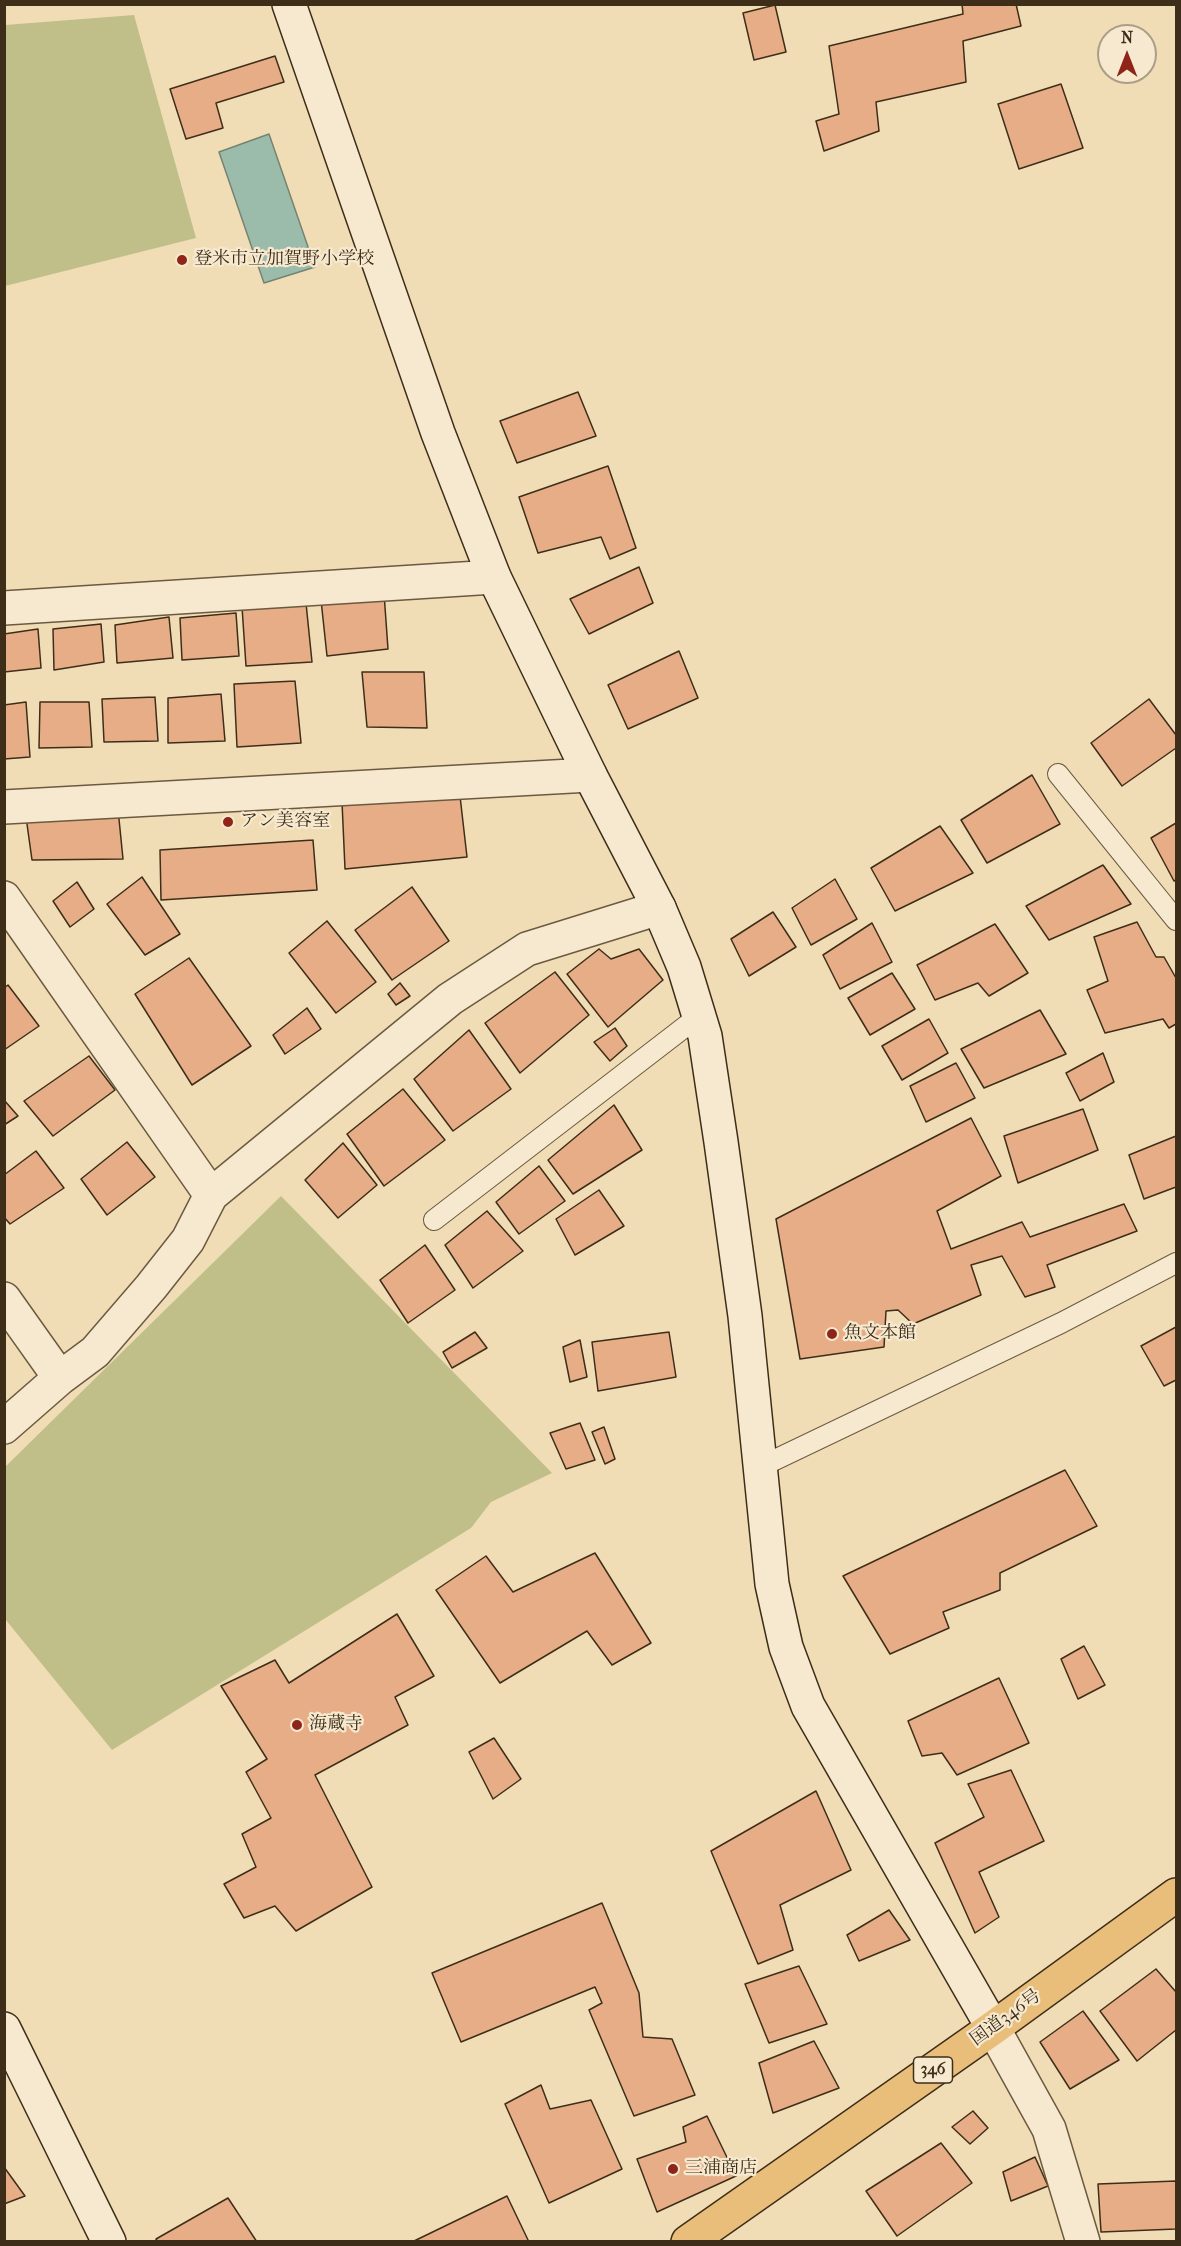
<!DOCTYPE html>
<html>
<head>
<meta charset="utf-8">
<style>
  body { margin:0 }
  #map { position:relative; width:1181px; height:2246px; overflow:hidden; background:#f1ddb5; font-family:"IM FELL French Canon",serif }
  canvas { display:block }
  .frame { position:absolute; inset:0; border:6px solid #3e2e19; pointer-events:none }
  .north { position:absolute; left:1097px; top:24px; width:60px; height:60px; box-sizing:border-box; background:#f6e9cf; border:2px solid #ac9e86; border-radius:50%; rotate:0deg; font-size:16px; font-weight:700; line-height:24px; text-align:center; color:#3e2e19 }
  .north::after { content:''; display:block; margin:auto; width:21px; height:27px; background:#8f2418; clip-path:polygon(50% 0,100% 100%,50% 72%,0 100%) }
</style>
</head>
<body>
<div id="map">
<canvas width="1181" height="2246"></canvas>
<div class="frame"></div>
<div class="north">N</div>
</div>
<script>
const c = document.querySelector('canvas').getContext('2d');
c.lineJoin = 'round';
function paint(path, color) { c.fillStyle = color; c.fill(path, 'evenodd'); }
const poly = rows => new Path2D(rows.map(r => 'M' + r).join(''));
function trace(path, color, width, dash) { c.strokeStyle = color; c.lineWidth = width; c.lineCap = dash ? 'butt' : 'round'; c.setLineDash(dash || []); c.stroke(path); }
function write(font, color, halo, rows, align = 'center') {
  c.font = font + ' "IM FELL French Canon","Noto Serif JP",serif'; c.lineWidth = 4.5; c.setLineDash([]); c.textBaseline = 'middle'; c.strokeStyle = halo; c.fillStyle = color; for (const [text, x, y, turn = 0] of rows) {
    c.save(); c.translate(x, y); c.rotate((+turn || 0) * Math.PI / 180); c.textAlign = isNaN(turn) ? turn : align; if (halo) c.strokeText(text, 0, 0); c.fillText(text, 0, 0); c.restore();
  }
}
const green = poly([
  [134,15,196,238,5,286,5,25],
  [281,1196,552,1473,491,1502,471,1528,112,1750,5,1619,5,1467]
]);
const water = poly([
  [269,134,315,267,264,283,219,152,269,134]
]);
const building = poly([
  [962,4,1016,4,1021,26,963,41,966,82,876,102,879,131,824,151,816,121,839,114,829,46,963,14,962,4],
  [775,5,786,52,754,60,743,13,775,5],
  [275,56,284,82,216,103,223,128,186,139,170,89,275,56],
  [1061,84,1083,148,1019,169,998,104,1061,84],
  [578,392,596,436,517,463,500,421,578,392],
  [608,466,636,548,610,559,601,537,538,553,519,497,608,466],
  [639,567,653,603,589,634,570,599,639,567],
  [384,593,388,649,327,656,321,600,384,593],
  [306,603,312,662,246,666,242,607,306,603],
  [236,613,239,656,182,660,180,618,236,613],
  [169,617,173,658,117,663,115,625,169,617],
  [101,624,104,662,54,670,53,629,101,624],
  [38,629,41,668,4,672,4,634,38,629],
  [679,651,698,698,628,729,608,685,679,651],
  [362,672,424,672,427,728,367,727,362,672],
  [295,681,301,743,237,747,234,684,295,681],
  [221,694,225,741,168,743,168,698,221,694],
  [155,697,158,741,104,742,102,699,155,697],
  [1149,699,1176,735,1176,748,1122,786,1091,743,1149,699],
  [26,702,30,757,4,759,4,705,26,702],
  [40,702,89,702,92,747,39,748,40,702],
  [1032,775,1060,824,987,863,961,820,1032,775],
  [460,796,467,857,345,869,342,802,460,796],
  [118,809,123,859,32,860,26,817,118,809],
  [1176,823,1176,880,1174,881,1151,838,1176,823],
  [940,826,973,873,895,911,871,868,940,826],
  [313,840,317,890,161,900,160,850,313,840],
  [1103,865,1131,904,1049,940,1026,906,1103,865],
  [142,877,180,934,145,955,107,904,142,877],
  [835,879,857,919,811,945,792,908,835,879],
  [77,882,94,909,70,927,53,901,77,882],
  [412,887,449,941,392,980,355,930,412,887],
  [773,912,796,947,749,976,731,939,773,912],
  [327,921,376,982,336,1013,289,953,327,921],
  [1137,922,1156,957,1164,957,1176,978,1176,1024,1169,1028,1163,1019,1105,1033,1087,990,1108,981,1094,937,1137,922],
  [872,923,892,962,840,989,823,955,872,923],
  [995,924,1028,973,989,996,978,983,935,1000,917,965,995,924],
  [599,949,611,959,639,949,663,980,608,1027,567,974,599,949],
  [189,958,251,1046,192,1085,135,994,189,958],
  [555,972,589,1015,520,1073,485,1023,555,972],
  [892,973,915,1009,870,1035,848,998,892,973],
  [400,983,410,996,396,1005,388,994,400,983],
  [8,985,39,1026,4,1050,4,988,8,985],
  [307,1008,321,1029,285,1054,273,1035,307,1008],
  [1040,1010,1066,1054,984,1088,961,1049,1040,1010],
  [929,1019,948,1053,902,1080,882,1046,929,1019],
  [615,1028,627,1046,610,1061,594,1042,615,1028],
  [469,1030,511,1089,453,1131,414,1079,469,1030],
  [1103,1053,1114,1082,1080,1101,1066,1073,1103,1053],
  [89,1056,115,1090,53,1136,24,1101,89,1056],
  [956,1063,975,1098,926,1122,910,1086,956,1063],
  [403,1089,445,1140,384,1186,347,1134,403,1089],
  [4,1100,18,1116,4,1125,4,1100],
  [614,1105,642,1150,573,1194,548,1160,614,1105],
  [1083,1109,1098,1150,1018,1183,1004,1136,1083,1109],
  [971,1118,1001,1176,937,1211,951,1249,1022,1222,1030,1237,1124,1204,1137,1231,1047,1265,1055,1287,1025,1297,1002,1256,971,1265,981,1295,913,1324,898,1310,886,1311,884,1347,800,1359,776,1219,971,1118],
  [1176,1136,1176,1187,1144,1199,1129,1155,1176,1136],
  [127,1142,155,1177,107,1215,81,1179,127,1142],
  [343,1143,377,1185,338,1218,305,1180,343,1143],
  [36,1151,64,1188,10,1224,4,1217,4,1175,36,1151],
  [539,1166,565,1201,519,1234,496,1202,539,1166],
  [599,1190,624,1226,575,1255,556,1219,599,1190],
  [487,1211,523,1251,473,1288,445,1245,487,1211],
  [425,1245,455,1290,408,1323,380,1280,425,1245],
  [1176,1327,1176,1380,1164,1386,1141,1346,1176,1327],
  [475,1332,487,1348,452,1368,443,1352,475,1332],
  [669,1332,676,1377,598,1391,592,1342,669,1332],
  [580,1340,587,1377,570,1382,563,1347,580,1340],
  [580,1423,595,1460,566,1469,550,1433,580,1423],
  [604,1427,615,1459,605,1464,592,1432,604,1427],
  [1065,1470,1097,1526,1000,1573,1000,1590,943,1612,949,1628,890,1654,843,1576,1065,1470],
  [595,1553,651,1643,612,1665,587,1631,500,1683,436,1590,486,1556,513,1592,595,1553],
  [397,1614,434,1676,395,1697,408,1725,315,1775,372,1887,296,1931,275,1906,244,1918,224,1884,256,1867,242,1834,271,1818,246,1772,267,1759,221,1686,275,1660,289,1683,397,1614],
  [1084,1646,1105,1685,1078,1699,1061,1659,1084,1646],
  [999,1678,1029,1743,957,1775,942,1753,922,1756,908,1721,999,1678],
  [494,1738,521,1779,493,1799,469,1752,494,1738],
  [1011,1770,1044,1841,979,1872,999,1917,975,1933,935,1843,984,1817,968,1784,1011,1770],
  [816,1791,851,1870,780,1905,793,1950,758,1964,711,1851,816,1791],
  [602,1903,639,1993,643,2037,672,2039,695,2095,634,2116,589,2010,602,2003,595,1987,461,2042,432,1973,602,1903],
  [889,1910,910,1940,859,1961,847,1935,889,1910],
  [799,1966,827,2024,769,2043,745,1984,799,1966],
  [1156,1969,1176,1992,1176,2030,1137,2061,1100,2011,1156,1969],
  [1083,2011,1119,2060,1070,2089,1040,2042,1083,2011],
  [814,2041,839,2088,773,2113,759,2063,814,2041],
  [541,2085,550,2109,591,2100,622,2169,549,2203,505,2104,541,2085],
  [973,2111,988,2128,970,2144,952,2127,973,2111],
  [707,2116,736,2176,657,2212,637,2159,686,2142,683,2127,707,2116],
  [941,2143,972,2183,897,2236,866,2191,941,2143],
  [1035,2157,1048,2186,1011,2201,1003,2172,1035,2157],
  [4,2167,25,2196,4,2204,4,2167],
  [1176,2181,1176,2229,1101,2232,1098,2184,1176,2181],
  [507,2196,529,2242,412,2242,507,2196],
  [228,2198,257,2242,158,2242,156,2239,228,2198]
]);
const lane = poly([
  [1058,774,1176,920],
  [434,1220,699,1016],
  [760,1467,1061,1323,1176,1263]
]);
const street = poly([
  [4,608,494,577],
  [4,807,590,775],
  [4,898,211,1195],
  [4,1299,60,1378],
  [4,1427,60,1378,95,1352,151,1287,188,1240,211,1195,450,999,527,949,659,908],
  [993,2028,1049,2129,1083,2242]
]);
const secondary = poly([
  [289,4,438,433,494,577,590,775,659,908,684,967,705,1036,721,1142,745,1316,772,1584,786,1647,808,1706,993,2028],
  [4,2029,109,2242]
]);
const highway = poly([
  [688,2242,993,2028,1176,1895]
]);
const markers = [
  [182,260,6,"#8f2418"],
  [228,822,6,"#8f2418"],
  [832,1334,6,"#8f2418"],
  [297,1725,6,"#8f2418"],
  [673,2169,6,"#8f2418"]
];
const shields = [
  [933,2070,39]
];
const shieldNames = [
  ["346",933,2070]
];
const poiNames = [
  ["登米市立加賀野小学校",194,260],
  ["アン美容室",240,822],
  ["魚文本館",844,1334],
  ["海蔵寺",309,1725],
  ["三浦商店",685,2169]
];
const streetNames = [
  ["国道346号",1006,2018,-36]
];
paint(green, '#c0bf89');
paint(water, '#9bbcab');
trace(water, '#768371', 1.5);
paint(building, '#e6ad87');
trace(building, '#3e2e19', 1.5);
trace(lane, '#6b5a40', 22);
trace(street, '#6b5a40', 36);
trace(secondary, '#3e2e19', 36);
trace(highway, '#3e2e19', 36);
trace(lane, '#f6e9cf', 20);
trace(street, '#f6e9cf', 33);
trace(secondary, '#f6e9cf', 33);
trace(highway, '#e8be7a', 33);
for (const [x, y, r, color] of markers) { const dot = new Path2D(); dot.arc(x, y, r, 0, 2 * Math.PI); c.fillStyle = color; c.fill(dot); trace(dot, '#f6e9cf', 2); }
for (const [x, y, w] of shields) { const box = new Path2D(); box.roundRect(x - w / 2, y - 13, w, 26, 4.5); c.fillStyle = '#f6e9cf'; c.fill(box); trace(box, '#3e2e19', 1.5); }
write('bold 16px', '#3e2e19', null, shieldNames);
write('18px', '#3e2e19', '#f6e9cf', poiNames, 'left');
write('18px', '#3e2e19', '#f6e9cf', streetNames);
</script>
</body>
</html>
